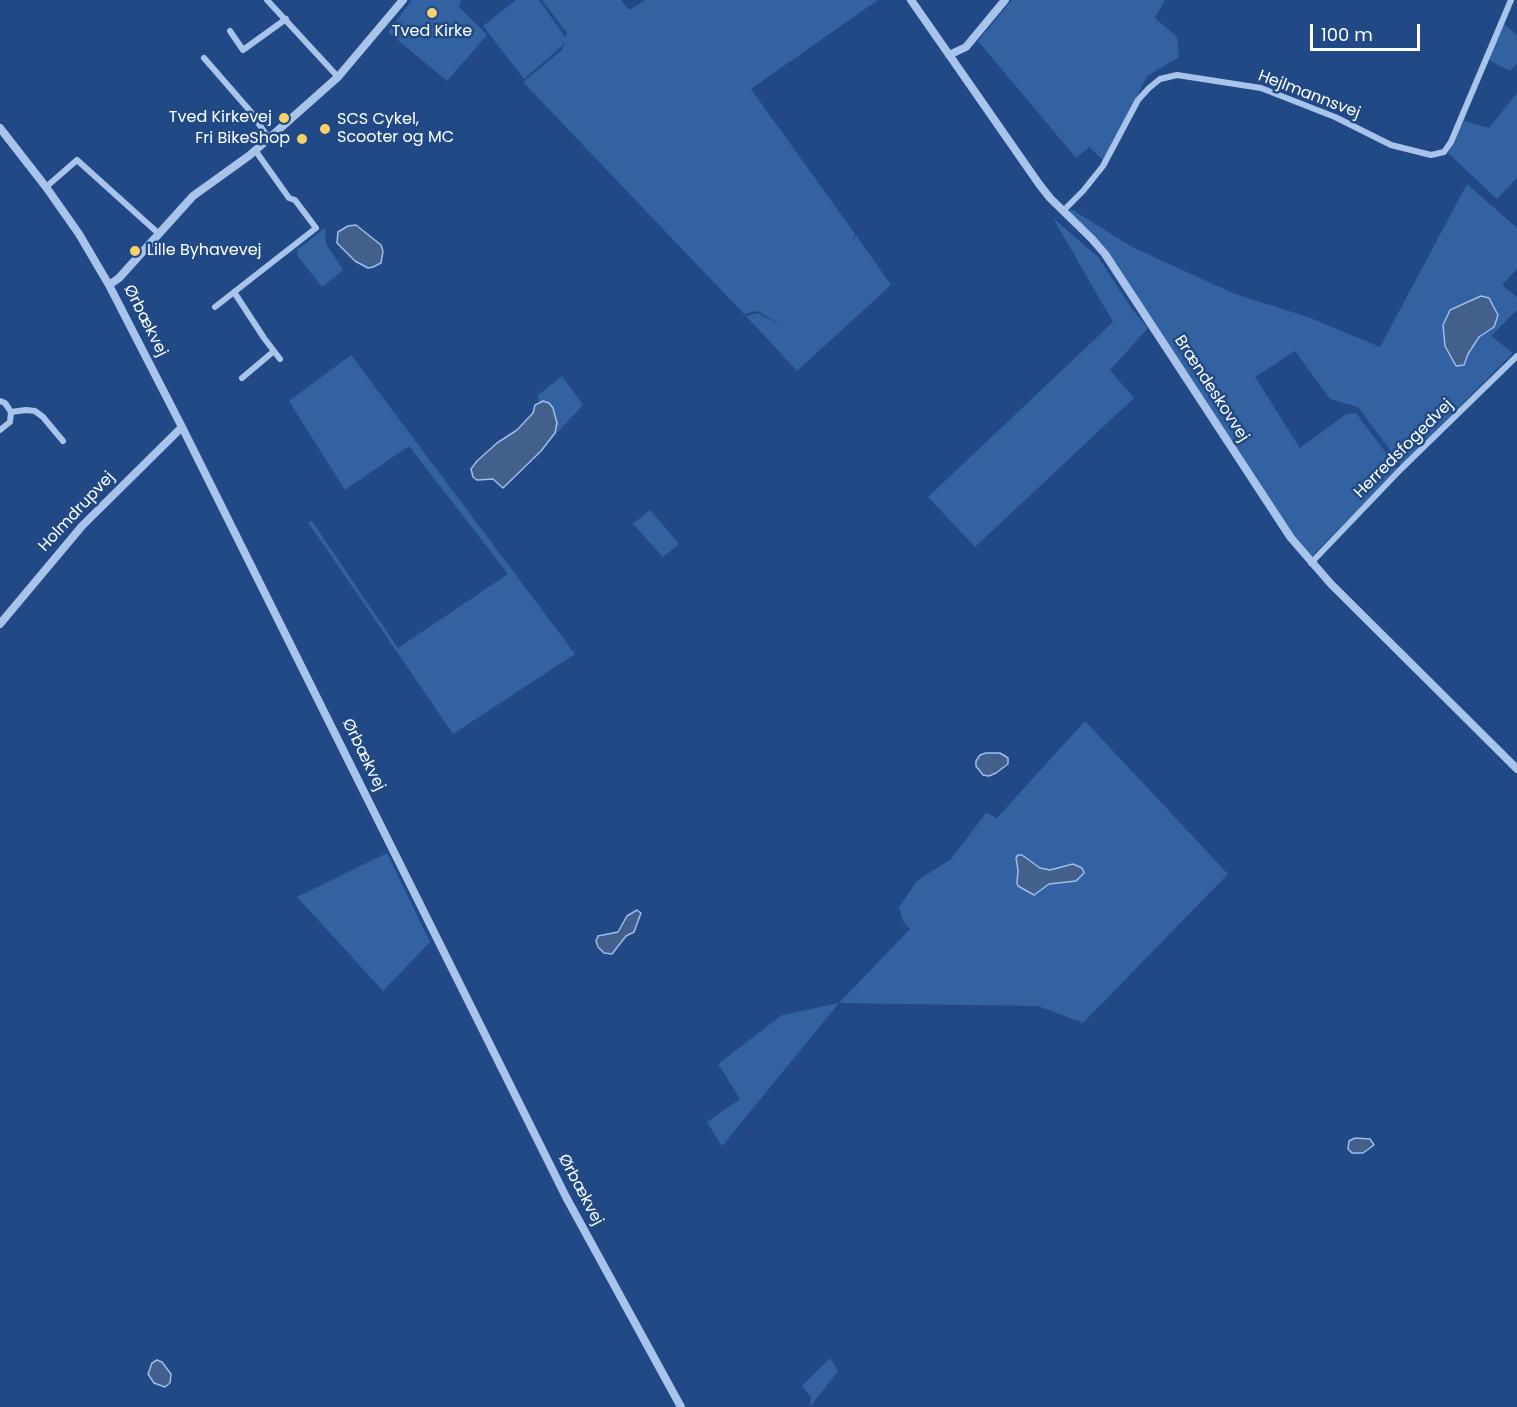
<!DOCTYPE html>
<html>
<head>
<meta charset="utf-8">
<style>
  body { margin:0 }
  #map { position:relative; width:1517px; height:1407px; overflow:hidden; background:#204985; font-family:Poppins,sans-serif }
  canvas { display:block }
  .scale { position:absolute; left:1310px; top:24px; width:110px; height:27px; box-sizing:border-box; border:3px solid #fff; border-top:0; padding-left:8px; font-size:18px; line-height:21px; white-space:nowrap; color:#fff; -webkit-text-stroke:4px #204985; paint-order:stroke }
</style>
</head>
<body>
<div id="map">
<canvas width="1517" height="1407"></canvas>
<div class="scale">100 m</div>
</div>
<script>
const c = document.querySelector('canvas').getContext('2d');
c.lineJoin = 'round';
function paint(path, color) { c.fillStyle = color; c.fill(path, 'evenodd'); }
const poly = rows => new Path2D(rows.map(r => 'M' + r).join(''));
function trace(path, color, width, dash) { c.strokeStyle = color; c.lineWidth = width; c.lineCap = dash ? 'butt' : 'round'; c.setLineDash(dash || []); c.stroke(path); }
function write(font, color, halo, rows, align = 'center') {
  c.font = font + ' Poppins,sans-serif'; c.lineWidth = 5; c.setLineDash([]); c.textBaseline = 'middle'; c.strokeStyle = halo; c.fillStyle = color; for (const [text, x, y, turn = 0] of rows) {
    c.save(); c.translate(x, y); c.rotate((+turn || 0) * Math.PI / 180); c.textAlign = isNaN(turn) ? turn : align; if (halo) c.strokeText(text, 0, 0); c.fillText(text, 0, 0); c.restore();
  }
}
const green = poly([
  [412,0,461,0,459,7,487,35,447,81,388,32],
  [516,0,539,0,565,37,567,33,542,0,621,0,629,10,645,0,878,0,751,89,855,234,852,243,856,235,891,285,797,371,746,316,757,313,788,329,757,311,744,314,523,82,562,50,565,41,562,46,524,79,483,26],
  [1012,0,1165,0,1155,18,1177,37,1179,57,1147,76,1104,161,1089,147,1076,158,978,41],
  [1503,23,1517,35,1517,64,1510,71,1489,60],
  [1517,93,1517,178,1497,199,1448,153,1464,121,1489,128],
  [1467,184,1517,228,1517,269,1502,285,1517,297,1517,310,1491,336,1513,353,1401,465,1358,407,1330,399,1295,351,1255,377,1300,448,1346,414,1356,413,1398,469,1312,556,1297,541,1118,270,1068,213,1071,209,1132,247,1235,294,1308,317,1380,347],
  [1053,218,1099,258,1131,308,1148,328,1110,370,1134,398,975,547,928,497,1113,322],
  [325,228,326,244,343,270,322,287,297,255,297,250],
  [351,355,575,654,453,734,308,522,312,521,398,648,508,574,409,446,345,490,289,401],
  [562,376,583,405,555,435,537,396],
  [650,510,679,544,663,557,633,524],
  [1085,721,1228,874,1083,1023,1038,1006,839,1003,722,1146,707,1122,740,1099,718,1064,782,1015,839,1003,910,929,903,921,899,907,917,881,951,859,986,813,997,818],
  [387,853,430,942,383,991,297,897],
  [830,1358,838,1371,810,1407,811,1397,802,1386]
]);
const water = poly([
  [356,225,381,245,383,251,381,263,373,267,368,268,355,261,337,243,338,232,348,226,356,225],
  [1481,296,1489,298,1498,315,1494,327,1479,337,1468,354,1464,365,1456,366,1445,346,1443,325,1450,310,1481,296],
  [543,401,549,403,553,408,557,423,555,433,541,451,503,488,493,479,477,480,473,477,471,469,477,461,497,443,517,430,533,413,535,405,543,401],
  [986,753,1000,753,1008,758,1008,764,996,773,989,776,983,775,976,766,976,761,980,755,986,753],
  [1018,855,1022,855,1040,868,1050,870,1073,864,1082,868,1084,873,1076,881,1049,884,1034,895,1018,886,1017,883,1018,870,1016,858,1018,855],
  [637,910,641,913,634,932,626,936,612,954,604,953,598,947,596,941,598,936,618,932,627,916,637,910],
  [1355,1138,1370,1139,1374,1145,1363,1153,1352,1153,1348,1149,1349,1141,1355,1138],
  [157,1360,162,1362,171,1374,170,1383,165,1387,154,1383,148,1374,152,1363,157,1360]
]);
const minor = poly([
  [267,0,338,77],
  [230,31,243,50,286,19],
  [204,58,251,112,269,139],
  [46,187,77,160,158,233],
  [1063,211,1083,191,1103,166,1138,100,1149,88,1160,79,1177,75,1261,88,1335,117,1391,145,1431,155,1444,152,1451,142,1511,0],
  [234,292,264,338,280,359],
  [215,307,316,228,295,200,289,198,255,150],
  [242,378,274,351],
  [0,401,5,403,11,412,10,422,0,430],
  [11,412,26,410,35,411,43,417,63,441],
  [1311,563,1401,469,1517,356]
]);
const tertiary = poly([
  [911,0,1039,184,1050,198,1092,239,1105,254,1291,538,1331,584,1517,769],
  [949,55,966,47,1005,0],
  [0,128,46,187,79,234,109,285,182,427,566,1197,681,1407],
  [109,285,119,278,193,196,250,155,338,77,403,0],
  [0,624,82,526,182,427]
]);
const markers = [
  [432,13,6,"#f7d269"],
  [284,118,6,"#f7d269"],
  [325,129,6,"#f7d269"],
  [302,139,6,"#f7d269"],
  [135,251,6,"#f7d269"]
];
const poiNames = [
  ["Tved Kirke",432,32,"center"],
  ["Tved Kirkevej",272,118],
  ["SCS Cykel,",337,120,"left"],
  ["Scooter og MC",337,138,"left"],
  ["Fri BikeShop",290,139],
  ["Lille Byhavevej",147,251,"left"]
];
const streetNames = [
  ["Hejlmannsvej",1309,95,21],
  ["Ørbækvej",145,321,63],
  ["Brændeskovvej",1211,389,57],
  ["Herredsfogedvej",1404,449,-45],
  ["Holmdrupvej",77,512,-47],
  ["Ørbækvej",363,755,64],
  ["Ørbækvej",580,1190,62]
];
paint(green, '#3362a3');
paint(water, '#42608b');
trace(water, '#9cbeeb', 1.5);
trace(minor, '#a8c4ea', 6);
trace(tertiary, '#a8c4ea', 8);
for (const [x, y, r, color] of markers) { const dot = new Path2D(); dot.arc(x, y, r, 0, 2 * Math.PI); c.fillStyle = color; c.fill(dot); trace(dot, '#204985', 2); }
write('16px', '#fff', '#204985', poiNames, 'right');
write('16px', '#fff', '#204985', streetNames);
</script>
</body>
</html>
